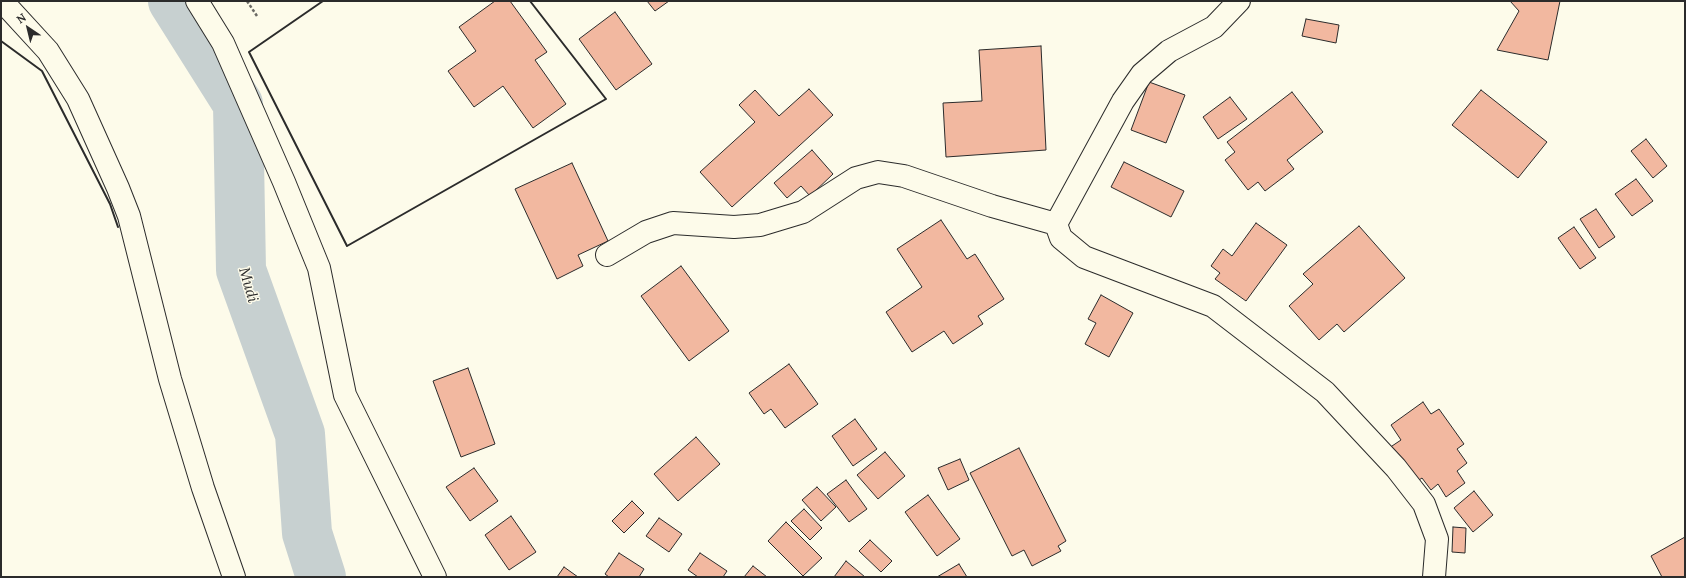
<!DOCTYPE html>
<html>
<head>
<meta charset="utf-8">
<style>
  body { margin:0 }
  #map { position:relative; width:1686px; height:578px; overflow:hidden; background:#fdfbea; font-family:Lora,serif }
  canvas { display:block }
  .frame { position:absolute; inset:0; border:2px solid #2b2b2b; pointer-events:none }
  .north { position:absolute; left:8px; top:8px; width:40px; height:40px; -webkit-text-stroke:3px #fdfbea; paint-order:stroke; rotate:325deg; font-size:11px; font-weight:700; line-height:16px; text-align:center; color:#2b2b2b }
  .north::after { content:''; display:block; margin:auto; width:14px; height:18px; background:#2b2b2b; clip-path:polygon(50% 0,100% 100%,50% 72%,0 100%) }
</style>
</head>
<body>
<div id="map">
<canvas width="1686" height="578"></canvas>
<div class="frame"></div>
<div class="north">N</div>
</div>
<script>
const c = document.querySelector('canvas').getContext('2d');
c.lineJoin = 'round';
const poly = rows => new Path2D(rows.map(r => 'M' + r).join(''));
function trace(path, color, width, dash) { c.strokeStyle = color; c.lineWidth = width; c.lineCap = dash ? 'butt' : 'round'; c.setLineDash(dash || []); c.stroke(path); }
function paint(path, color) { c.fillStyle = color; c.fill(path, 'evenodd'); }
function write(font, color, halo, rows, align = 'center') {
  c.font = font + ' Lora,serif'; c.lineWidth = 3; c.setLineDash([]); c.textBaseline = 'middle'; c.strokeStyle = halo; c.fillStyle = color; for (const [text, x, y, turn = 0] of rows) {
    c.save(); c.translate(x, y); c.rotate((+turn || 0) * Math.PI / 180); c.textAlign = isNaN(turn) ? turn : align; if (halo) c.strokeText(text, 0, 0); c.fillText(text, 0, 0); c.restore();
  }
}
const river = poly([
  [173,1,238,104,241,270,300,434,307,533,321,577]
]);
const building = poly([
  [495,1,510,1,547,52,535,60,566,104,533,128,503,86,474,107,448,71,476,51,459,27,495,1],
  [647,1,669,1,655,11,647,1],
  [1510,1,1560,1,1548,60,1497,50,1519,11,1510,1],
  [615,12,652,64,616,90,579,39,615,12],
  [1306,19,1339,25,1336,43,1302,36,1306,19],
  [1041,46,1046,150,946,157,943,103,982,101,979,50,1041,46],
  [1149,82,1185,95,1166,143,1131,130,1149,82],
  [809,89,833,115,732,207,700,172,755,122,739,105,755,90,779,116,809,89],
  [1481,90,1547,142,1518,178,1452,125,1481,90],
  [1292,92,1323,132,1287,160,1294,169,1265,191,1258,182,1248,190,1225,160,1235,152,1227,142,1292,92],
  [1230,97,1247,119,1218,139,1203,117,1230,97],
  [1646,139,1667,166,1653,178,1631,151,1646,139],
  [812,150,833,174,810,196,801,186,787,198,774,183,812,150],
  [1124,162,1184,191,1171,217,1111,187,1124,162],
  [572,163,608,241,578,255,583,266,557,279,515,189,572,163],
  [1636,179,1653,201,1632,216,1615,194,1636,179],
  [1596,209,1615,237,1599,248,1580,219,1596,209],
  [941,220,967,259,975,254,1004,299,978,316,983,324,953,344,944,331,912,352,886,312,922,287,897,249,941,220],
  [1256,223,1287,245,1246,301,1215,279,1220,273,1211,266,1223,249,1232,256,1256,223],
  [1359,226,1405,278,1344,332,1337,324,1319,340,1289,306,1313,284,1303,274,1359,226],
  [1574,227,1596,258,1580,269,1558,238,1574,227],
  [681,266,729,331,689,361,641,296,681,266],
  [1101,295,1133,313,1109,357,1085,344,1096,323,1088,319,1101,295],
  [789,364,818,404,785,428,771,409,764,414,749,393,789,364],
  [468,368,495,444,461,457,433,381,468,368],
  [1423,402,1431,414,1439,409,1464,444,1457,449,1467,463,1457,471,1465,483,1446,497,1438,484,1431,490,1422,478,1416,482,1386,450,1401,440,1391,425,1423,402],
  [855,419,877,449,853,466,832,436,855,419],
  [696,437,720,464,678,501,654,474,696,437],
  [1019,448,1066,541,1058,546,1061,551,1032,566,1024,550,1012,556,970,473,1019,448],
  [885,452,905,476,878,499,857,475,885,452],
  [960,459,969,480,948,490,938,468,960,459],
  [474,468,498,501,470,521,446,487,474,468],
  [846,480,867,509,849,522,827,494,846,480],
  [817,487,836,507,821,521,802,500,817,487],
  [1474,491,1493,515,1473,532,1454,508,1474,491],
  [928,495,960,539,937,556,905,512,928,495],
  [632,501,644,513,624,533,612,521,632,501],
  [804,509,822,528,810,540,791,521,804,509],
  [511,516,536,552,509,570,485,535,511,516],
  [659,518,682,534,669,552,646,536,659,518],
  [786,522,822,558,803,576,768,541,786,522],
  [1453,527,1466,528,1465,553,1452,552,1453,527],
  [1685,537,1685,577,1662,577,1651,556,1685,537],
  [870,540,892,561,881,572,859,551,870,540],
  [619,553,644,569,639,577,609,577,605,574,619,553],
  [700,553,727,571,723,577,698,577,688,570,700,553],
  [846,561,865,577,834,577,846,561],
  [959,564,967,577,937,577,959,564],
  [753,566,767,577,744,577,753,566],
  [564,567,578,577,557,577,564,567]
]);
const path = poly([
  [247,1,257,16]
]);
const street = poly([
  [2,1,48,51,78,99,118,188,129,216,170,379,203,488,234,577],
  [197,1,223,43,284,182,319,268,345,395,435,577],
  [1239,1,1214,27,1169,51,1142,74,1123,101,1056,224,1061,238,1084,257,1213,306,1325,392,1396,468,1424,504,1437,539,1434,577],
  [607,255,646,232,673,223,734,227,760,225,803,212,856,178,878,172,904,176,992,206,1056,224]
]);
const wall = poly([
  [323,1,249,52,347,246,606,99,530,1],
  [1,41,42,71,110,204,118,227]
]);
const waterNames = [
  ["Mudi",248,285,74]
];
trace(river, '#c7d0d0', 50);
paint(building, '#f2b8a0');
trace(building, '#2b2b2b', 1);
trace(street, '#2b2b2b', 24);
trace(path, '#6a6964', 2.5, [3, 2]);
trace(street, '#fdfbea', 22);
trace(wall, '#2b2b2b', 2);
write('italic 15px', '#2b2b2b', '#fdfbea', waterNames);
</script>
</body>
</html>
